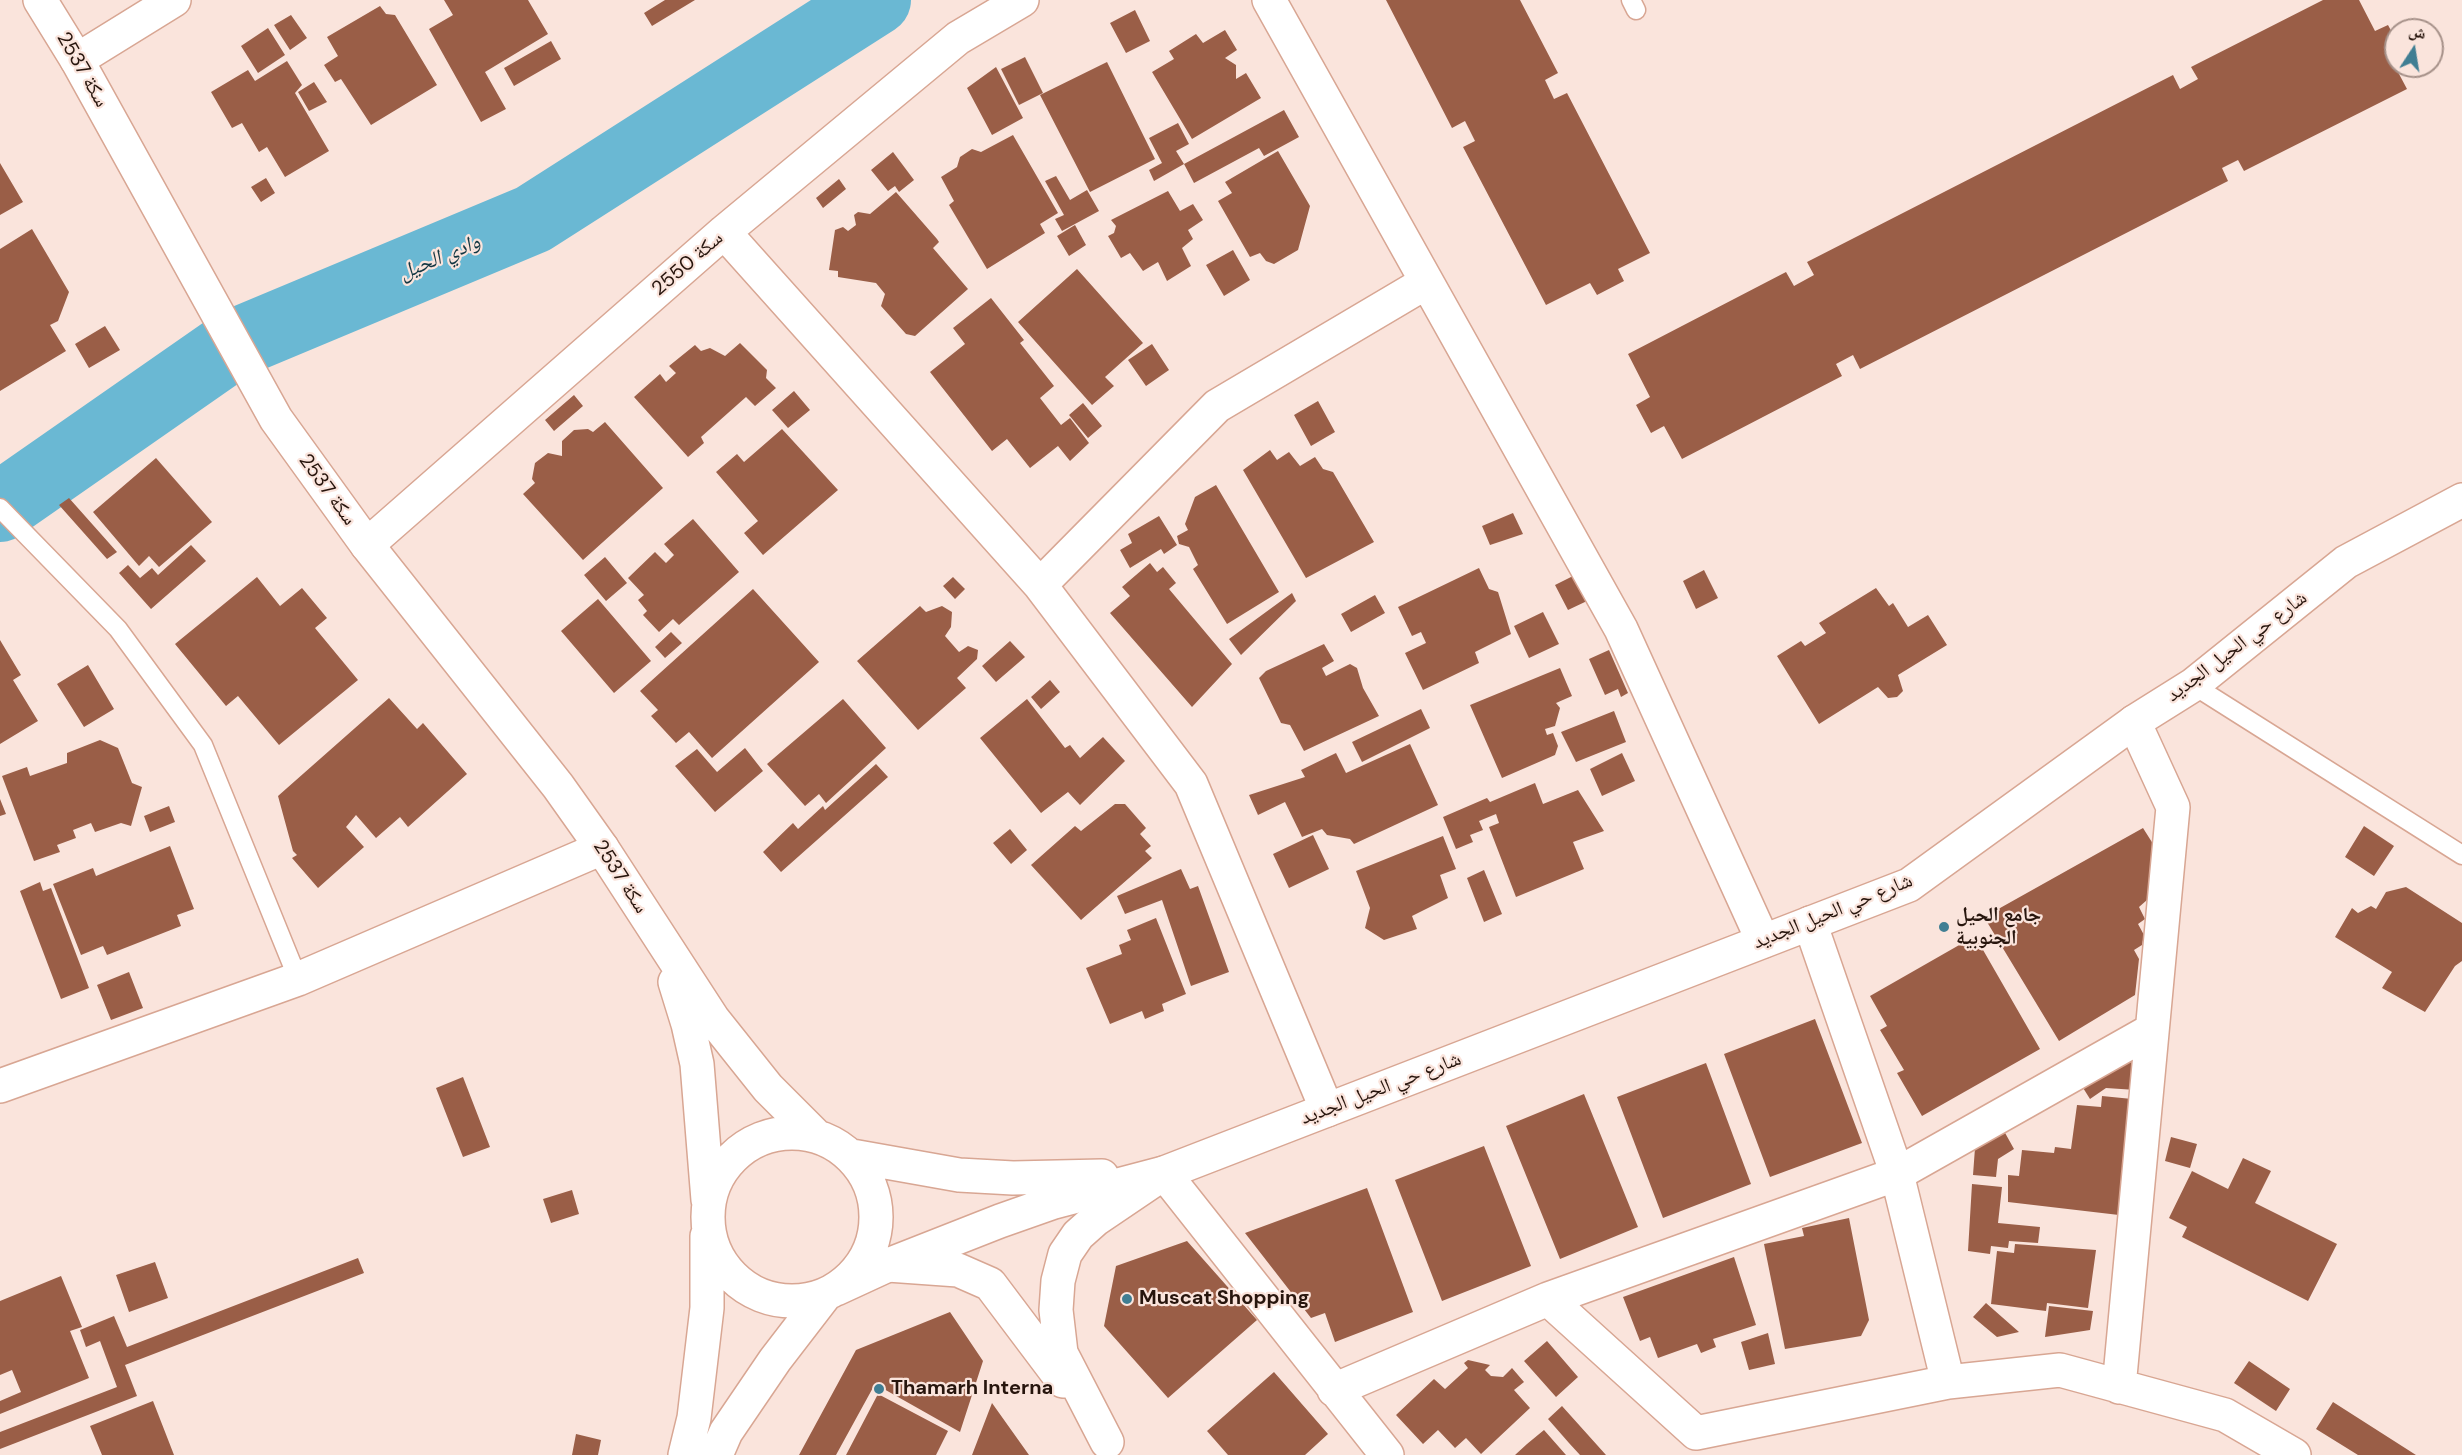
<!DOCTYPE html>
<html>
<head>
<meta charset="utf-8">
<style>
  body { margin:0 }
  #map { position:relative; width:2462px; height:1455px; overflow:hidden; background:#fae4dc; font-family:"DM Sans","Noto Naskh Arabic",sans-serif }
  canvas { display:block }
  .north { position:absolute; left:2384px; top:18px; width:60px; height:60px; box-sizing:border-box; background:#fae4dc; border:2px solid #a69189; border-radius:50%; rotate:12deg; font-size:16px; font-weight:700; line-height:24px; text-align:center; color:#27150d }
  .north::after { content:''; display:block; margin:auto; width:21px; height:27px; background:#407e93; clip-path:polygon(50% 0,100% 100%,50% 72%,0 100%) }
</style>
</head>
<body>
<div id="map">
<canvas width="2462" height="1455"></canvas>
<div class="north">ش</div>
</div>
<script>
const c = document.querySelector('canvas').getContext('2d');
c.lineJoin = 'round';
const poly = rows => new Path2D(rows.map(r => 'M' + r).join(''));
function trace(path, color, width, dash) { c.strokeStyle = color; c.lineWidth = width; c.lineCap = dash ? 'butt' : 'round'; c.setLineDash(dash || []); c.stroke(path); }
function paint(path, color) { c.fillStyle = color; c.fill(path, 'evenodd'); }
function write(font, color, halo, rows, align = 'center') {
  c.font = font + ' "DM Sans","Noto Naskh Arabic",sans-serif'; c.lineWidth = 4.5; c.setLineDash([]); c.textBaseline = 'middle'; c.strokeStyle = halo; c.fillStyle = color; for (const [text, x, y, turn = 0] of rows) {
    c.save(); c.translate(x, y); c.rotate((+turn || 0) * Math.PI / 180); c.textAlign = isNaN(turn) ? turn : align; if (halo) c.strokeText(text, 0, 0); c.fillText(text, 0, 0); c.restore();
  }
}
const river = poly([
  [0,507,234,344,533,219,876,0]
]);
const building = poly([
  [444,0,528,0,548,34,485,72,506,109,481,122,429,29,453,15],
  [665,0,695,0,652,26,644,13],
  [1386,0,1520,0,1558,73,1545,80,1554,99,1567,93,1650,253,1618,269,1624,281,1597,295,1590,283,1546,305,1463,147,1475,141,1465,121,1452,128],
  [2323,0,2359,0,2375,31,2388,25,2396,40,2396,54,2390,57,2407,89,2244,171,2238,160,2222,168,2228,181,1860,369,1853,355,1836,364,1842,376,1682,459,1664,426,1651,433,1636,405,1650,397,1628,354,1786,272,1794,286,1814,275,1807,262,2173,75,2180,89,2198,79,2191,67],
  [380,6,386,14,395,15,437,85,371,125,341,79,335,82,324,65,338,56,327,37],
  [1135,10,1150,41,1126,53,1110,23],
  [291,15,307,38,290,50,274,25],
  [268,28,285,55,258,73,241,46],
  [1225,30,1237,50,1225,58,1236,65,1236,79,1246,73,1261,98,1192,139,1152,72,1174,59,1169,51,1196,34,1203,43],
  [551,41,561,59,514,86,504,68],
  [1025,57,1043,93,1019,105,1001,69],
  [287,61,302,85,295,93,329,151,285,177,267,147,259,152,242,123,232,128,211,92,248,70,255,81],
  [1107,62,1155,159,1090,192,1040,95],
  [996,67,1023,118,992,135,967,88],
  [314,82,327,102,309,111,298,92],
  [1284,110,1299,137,1264,156,1259,148,1194,183,1184,164],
  [1178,123,1189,144,1176,151,1184,164,1154,181,1149,170,1162,163,1149,138],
  [1013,135,1058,213,1040,224,1045,233,987,269,949,205,954,201,941,177,957,167,960,157,972,149,981,152],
  [1278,151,1310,206,1298,250,1274,264,1266,261,1260,253,1250,257,1218,201,1232,193,1225,182],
  [893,152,914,180,899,192,895,186,888,191,871,170],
  [0,163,23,202,0,215],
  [1056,176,1070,200,1087,190,1099,211,1062,231,1055,219,1064,215,1045,181],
  [266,178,275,193,261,202,251,187],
  [839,179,846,189,823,208,816,198],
  [1168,191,1180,211,1193,204,1203,220,1188,230,1193,239,1182,248,1191,266,1167,281,1158,262,1143,271,1130,253,1121,258,1108,236,1114,233,1116,226,1111,220],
  [896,192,937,239,939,242,933,248,968,289,915,336,906,334,881,306,885,294,876,283,838,277,838,271,829,270,835,230,843,227,848,231,856,225,854,215,858,212,870,214],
  [1075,225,1086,245,1069,256,1057,236],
  [32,229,69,292,58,321,50,325,66,351,0,391,0,249],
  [1233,250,1250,280,1224,296,1206,265],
  [1077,269,1143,343,1105,377,1114,386,1092,405,1018,322],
  [991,298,1024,340,1020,343,1054,386,1040,398,1061,425,1070,418,1089,443,1070,461,1058,446,1030,468,1007,439,992,451,930,372,965,344,953,328],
  [105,326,120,350,89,368,75,344],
  [740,343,767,370,766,378,776,388,755,406,746,397,701,437,704,443,688,457,634,397,660,374,666,382,676,373,669,366,695,345,701,351,710,348,725,356],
  [1152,344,1169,370,1146,386,1128,360],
  [794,391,810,410,788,428,772,410],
  [574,395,583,406,554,431,545,420],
  [1318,401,1335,432,1311,446,1294,415],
  [1083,403,1102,426,1088,438,1069,415],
  [605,422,663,488,583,560,523,494,535,483,532,479,535,463,548,453,562,456,562,441,574,430,588,429,593,432],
  [782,429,838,490,763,555,744,533,758,521,716,472,737,454,744,462],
  [1270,450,1277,460,1289,452,1300,466,1315,457,1323,469,1333,472,1374,542,1306,578,1243,470],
  [156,458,212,522,159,567,149,556,139,566,93,512],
  [1216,485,1279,592,1227,624,1193,569,1198,565,1189,547,1179,544,1177,536,1188,530,1185,524,1195,497],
  [69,498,117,552,107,559,59,505],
  [1513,513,1523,534,1490,545,1482,526],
  [1159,516,1177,545,1164,554,1161,549,1130,568,1120,550,1132,543,1128,534],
  [693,519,739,572,679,625,673,619,659,632,643,615,647,611,638,600,644,595,628,578,655,552,666,563,674,555,664,544],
  [191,545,206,561,151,609,119,573,128,565,140,578,152,568,158,575],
  [605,557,627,583,606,601,584,575],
  [1150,563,1157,572,1163,567,1176,583,1169,589,1232,664,1192,707,1110,613,1130,596,1122,587],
  [1479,568,1489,589,1498,592,1511,634,1475,652,1479,663,1423,690,1405,653,1426,643,1421,632,1412,636,1398,607],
  [1704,570,1718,598,1696,609,1683,581],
  [1575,575,1587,601,1568,610,1555,585],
  [257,577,280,606,302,588,327,618,315,628,358,680,279,745,238,696,226,706,175,644],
  [953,577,965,589,955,599,943,586],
  [1876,588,1889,606,1893,603,1908,627,1928,615,1947,645,1898,675,1903,691,1897,697,1888,698,1878,687,1819,724,1777,656,1801,641,1805,646,1826,633,1819,623],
  [753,589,819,662,712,758,689,732,676,743,651,716,658,710,640,691],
  [1292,593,1296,601,1241,655,1229,639],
  [1375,595,1385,613,1351,632,1341,614],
  [598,599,651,661,614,693,561,631],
  [920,606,926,612,942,606,952,612,951,627,945,636,959,652,968,646,978,650,977,659,957,678,966,688,918,730,857,661],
  [1543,612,1559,644,1529,658,1514,626],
  [671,632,682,643,665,658,655,647],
  [0,640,21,675,13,680,38,721,0,744],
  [1010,641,1025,657,996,682,982,666],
  [1324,644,1334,661,1322,668,1326,676,1350,664,1357,668,1363,688,1379,716,1304,751,1290,725,1281,723,1259,678,1266,671],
  [1609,650,1628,693,1621,697,1618,689,1605,695,1589,659],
  [88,665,114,709,84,727,57,684],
  [1560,668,1572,696,1556,703,1560,708,1555,726,1545,729,1547,735,1553,733,1558,746,1555,755,1502,778,1470,705],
  [1050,680,1060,692,1041,709,1031,697],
  [389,698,417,729,423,723,467,774,408,827,400,817,376,838,356,815,346,827,364,847,318,888,292,858,297,855,293,851,278,796],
  [843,699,886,748,826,803,819,794,805,806,767,764],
  [1027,699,1065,748,1070,745,1080,758,1103,737,1125,761,1080,805,1068,792,1041,813,980,738],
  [1421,709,1430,728,1362,762,1352,742],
  [1614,711,1626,742,1576,762,1561,732],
  [100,740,118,748,132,783,142,787,131,826,121,823,95,832,91,823,73,830,76,838,57,845,60,852,34,861,2,776,27,767,30,776,67,763,67,753],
  [1410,744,1438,805,1354,844,1350,839,1327,835,1322,829,1302,837,1285,802,1258,815,1249,795,1305,777,1301,770,1336,753,1346,773],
  [745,748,763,771,715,812,675,766,697,749,717,772],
  [1622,753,1635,781,1602,796,1590,769],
  [876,764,888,777,781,872,763,852,793,823,798,829,823,806,825,810],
  [1535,783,1543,804,1578,790,1604,831,1573,842,1584,869,1516,897,1489,827,1499,823,1496,814,1479,821,1483,830,1470,835,1473,842,1456,849,1443,817,1487,798,1490,802],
  [0,799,6,814,0,816],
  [1115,804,1125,804,1146,828,1140,834,1151,846,1145,851,1152,858,1081,920,1031,865,1075,826,1081,831],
  [169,806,175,822,150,832,144,816],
  [2364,826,2394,846,2374,876,2345,857],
  [2143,828,2155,847,2147,900,2139,907,2145,919,2138,924,2144,935,2142,945,2134,950,2139,959,2135,995,2059,1041,1984,917],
  [1010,829,1027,850,1011,864,993,843],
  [1313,835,1329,869,1289,888,1273,854],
  [1443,836,1456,869,1440,875,1448,898,1412,916,1417,929,1384,940,1365,928,1370,908,1356,871],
  [170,846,194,909,177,915,181,926,107,955,103,946,81,955,53,884,93,868,96,876],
  [1181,869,1190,889,1198,886,1229,972,1191,986,1162,900,1125,914,1117,896],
  [1484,870,1502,914,1484,922,1467,878],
  [40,882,43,891,51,888,89,988,61,999,20,891],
  [2406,887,2462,923,2462,961,2455,966,2425,1012,2382,988,2392,972,2335,937,2352,908,2358,913,2371,906,2376,909,2386,892],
  [1156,918,1186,994,1162,1004,1164,1011,1145,1019,1142,1011,1110,1024,1086,968,1122,954,1119,945,1131,940,1127,930],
  [1975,936,2040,1049,1922,1116,1897,1073,1904,1070,1880,1030,1887,1026,1870,996],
  [129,972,143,1008,111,1020,97,985],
  [1815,1019,1862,1143,1770,1177,1724,1054],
  [2140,1049,2136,1090,2106,1088,2090,1099,2080,1083],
  [1706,1063,1751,1184,1663,1218,1617,1097],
  [463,1077,490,1147,463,1157,436,1088],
  [1584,1094,1638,1227,1560,1259,1506,1126],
  [2102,1096,2132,1099,2119,1215,2008,1202,2008,1175,2019,1176,2022,1150,2054,1153,2055,1147,2071,1149,2077,1105,2101,1107],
  [2004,1131,2014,1149,1998,1159,1996,1177,1973,1175,1975,1148],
  [2171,1137,2197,1144,2190,1168,2165,1161],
  [1484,1146,1531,1266,1442,1301,1395,1180],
  [2243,1158,2271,1171,2255,1203,2337,1244,2308,1301,2182,1237,2187,1227,2169,1218,2192,1171,2228,1189],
  [1972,1184,2002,1187,1998,1223,2040,1227,2038,1243,2009,1241,2008,1248,1991,1246,1990,1254,1968,1251],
  [1367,1188,1413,1312,1335,1342,1325,1313,1311,1318,1245,1233],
  [572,1190,579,1214,551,1223,543,1199],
  [1849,1218,1869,1320,1861,1336,1785,1349,1764,1244,1804,1236,1802,1228],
  [1187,1241,1257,1320,1168,1398,1104,1326,1116,1266],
  [2015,1244,2096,1250,2088,1308,2047,1303,2046,1311,1991,1304,1997,1251,2014,1253],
  [1734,1257,1756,1325,1713,1339,1716,1347,1701,1353,1697,1344,1658,1358,1650,1337,1640,1341,1623,1297],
  [358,1258,364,1273,125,1365,137,1396,0,1449,0,1432,117,1387,100,1341,86,1347,80,1330,114,1316,127,1347],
  [155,1262,168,1298,129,1312,116,1275],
  [61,1276,82,1327,70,1331,89,1378,0,1414,0,1401,21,1392,12,1370,0,1375,0,1301],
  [1986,1303,2019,1332,1997,1337,1973,1317],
  [2049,1306,2093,1311,2090,1330,2045,1337],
  [950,1312,983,1361,960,1432,875,1384,836,1455,799,1455,856,1350],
  [1768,1333,1775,1364,1749,1370,1741,1342],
  [1547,1341,1578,1377,1556,1397,1524,1361],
  [1468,1360,1490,1365,1485,1370,1491,1376,1503,1377,1512,1368,1524,1382,1514,1390,1530,1408,1481,1454,1466,1438,1455,1448,1438,1430,1423,1444,1396,1415,1434,1379,1445,1389,1468,1368,1464,1363],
  [2249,1361,2290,1389,2276,1411,2234,1383],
  [1274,1372,1328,1434,1305,1455,1228,1455,1207,1431],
  [878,1394,948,1431,936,1455,846,1455],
  [153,1401,174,1455,102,1455,90,1426],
  [2333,1402,2416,1455,2358,1455,2316,1429],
  [992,1403,1029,1455,972,1455],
  [1562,1406,1606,1455,1580,1455,1569,1443,1548,1419],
  [1544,1430,1566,1455,1515,1455,1527,1444],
  [576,1434,601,1440,598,1455,572,1455]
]);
const service = poly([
  [1631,0,1636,10],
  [0,508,118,629,203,745,298,979],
  [2193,685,2462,855]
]);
const minor = poly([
  [1269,0,1621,629,1763,941],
  [77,60,174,0],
  [724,232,1040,585,1191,784,1327,1110],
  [367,545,724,232,958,38,1022,0],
  [1040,585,1217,406,1425,283],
  [1810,923,1897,1174,1948,1382],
  [0,1086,298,979,602,848],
  [888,1265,958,1270,990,1284,1063,1381],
  [1548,1299,1696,1433,1948,1382,2060,1370,2225,1415,2294,1455],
  [2119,1387,2173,807,2134,722],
  [1334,1390,1548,1299,1897,1174,2152,1030],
  [1107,1442,1061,1353,1056,1310,1058,1281,1065,1254,1078,1235,1096,1219,1164,1173,1387,1455]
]);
const tertiary = poly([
  [40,0,77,60,276,419,367,545,558,786,602,848,713,1019,768,1088,815,1135],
  [675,982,688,1024,697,1064,708,1200],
  '708 1217a84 84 0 1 1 168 0a84 84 0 1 1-168 0Z',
  [852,1156,959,1175,1013,1178,1102,1176],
  [836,1289,888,1265,1000,1221,1054,1202,1164,1173,1909,885,2134,722,2193,685,2346,562,2462,500],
  [685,1455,694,1418,707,1308,707,1236],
  [716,1455,726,1432,775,1360,825,1295]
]);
const markers = [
  [1944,927,6,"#407e93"],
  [1127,1299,6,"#407e93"],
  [879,1389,6,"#407e93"]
];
const streetNames = [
  ["سكة 2537",82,70,60],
  ["سكة 2550",688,264,-41],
  ["سكة 2537",327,490,54],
  ["شارع حي الحيل الجديد",2237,647,-37],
  ["سكة 2537",620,877,57],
  ["شارع حي الحيل الجديد",1833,912,-22],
  ["شارع حي الحيل الجديد",1381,1089,-21]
];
const poiNames = [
  ["جامع الحيل",1956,916],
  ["الجنوبية",1956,939],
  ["Muscat Shopping",1139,1299],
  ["Thamarh Interna",891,1389]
];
const waterNames = [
  ["وادي الحيل",440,258,-23]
];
trace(river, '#6ab8d3', 70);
paint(building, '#9a5e47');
trace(service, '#d8a693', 21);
trace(minor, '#d8a693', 36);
trace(tertiary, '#d8a693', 36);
trace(service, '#fff', 18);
trace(minor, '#fff', 33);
trace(tertiary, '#fff', 33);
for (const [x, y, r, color] of markers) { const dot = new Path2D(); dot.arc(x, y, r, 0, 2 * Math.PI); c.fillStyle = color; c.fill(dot); trace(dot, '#fae4dc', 2); }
write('20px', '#27150d', '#fae4dc', streetNames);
write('bold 20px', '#27150d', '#fae4dc', poiNames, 'left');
write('italic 21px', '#113642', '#fae4dc', waterNames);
</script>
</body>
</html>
